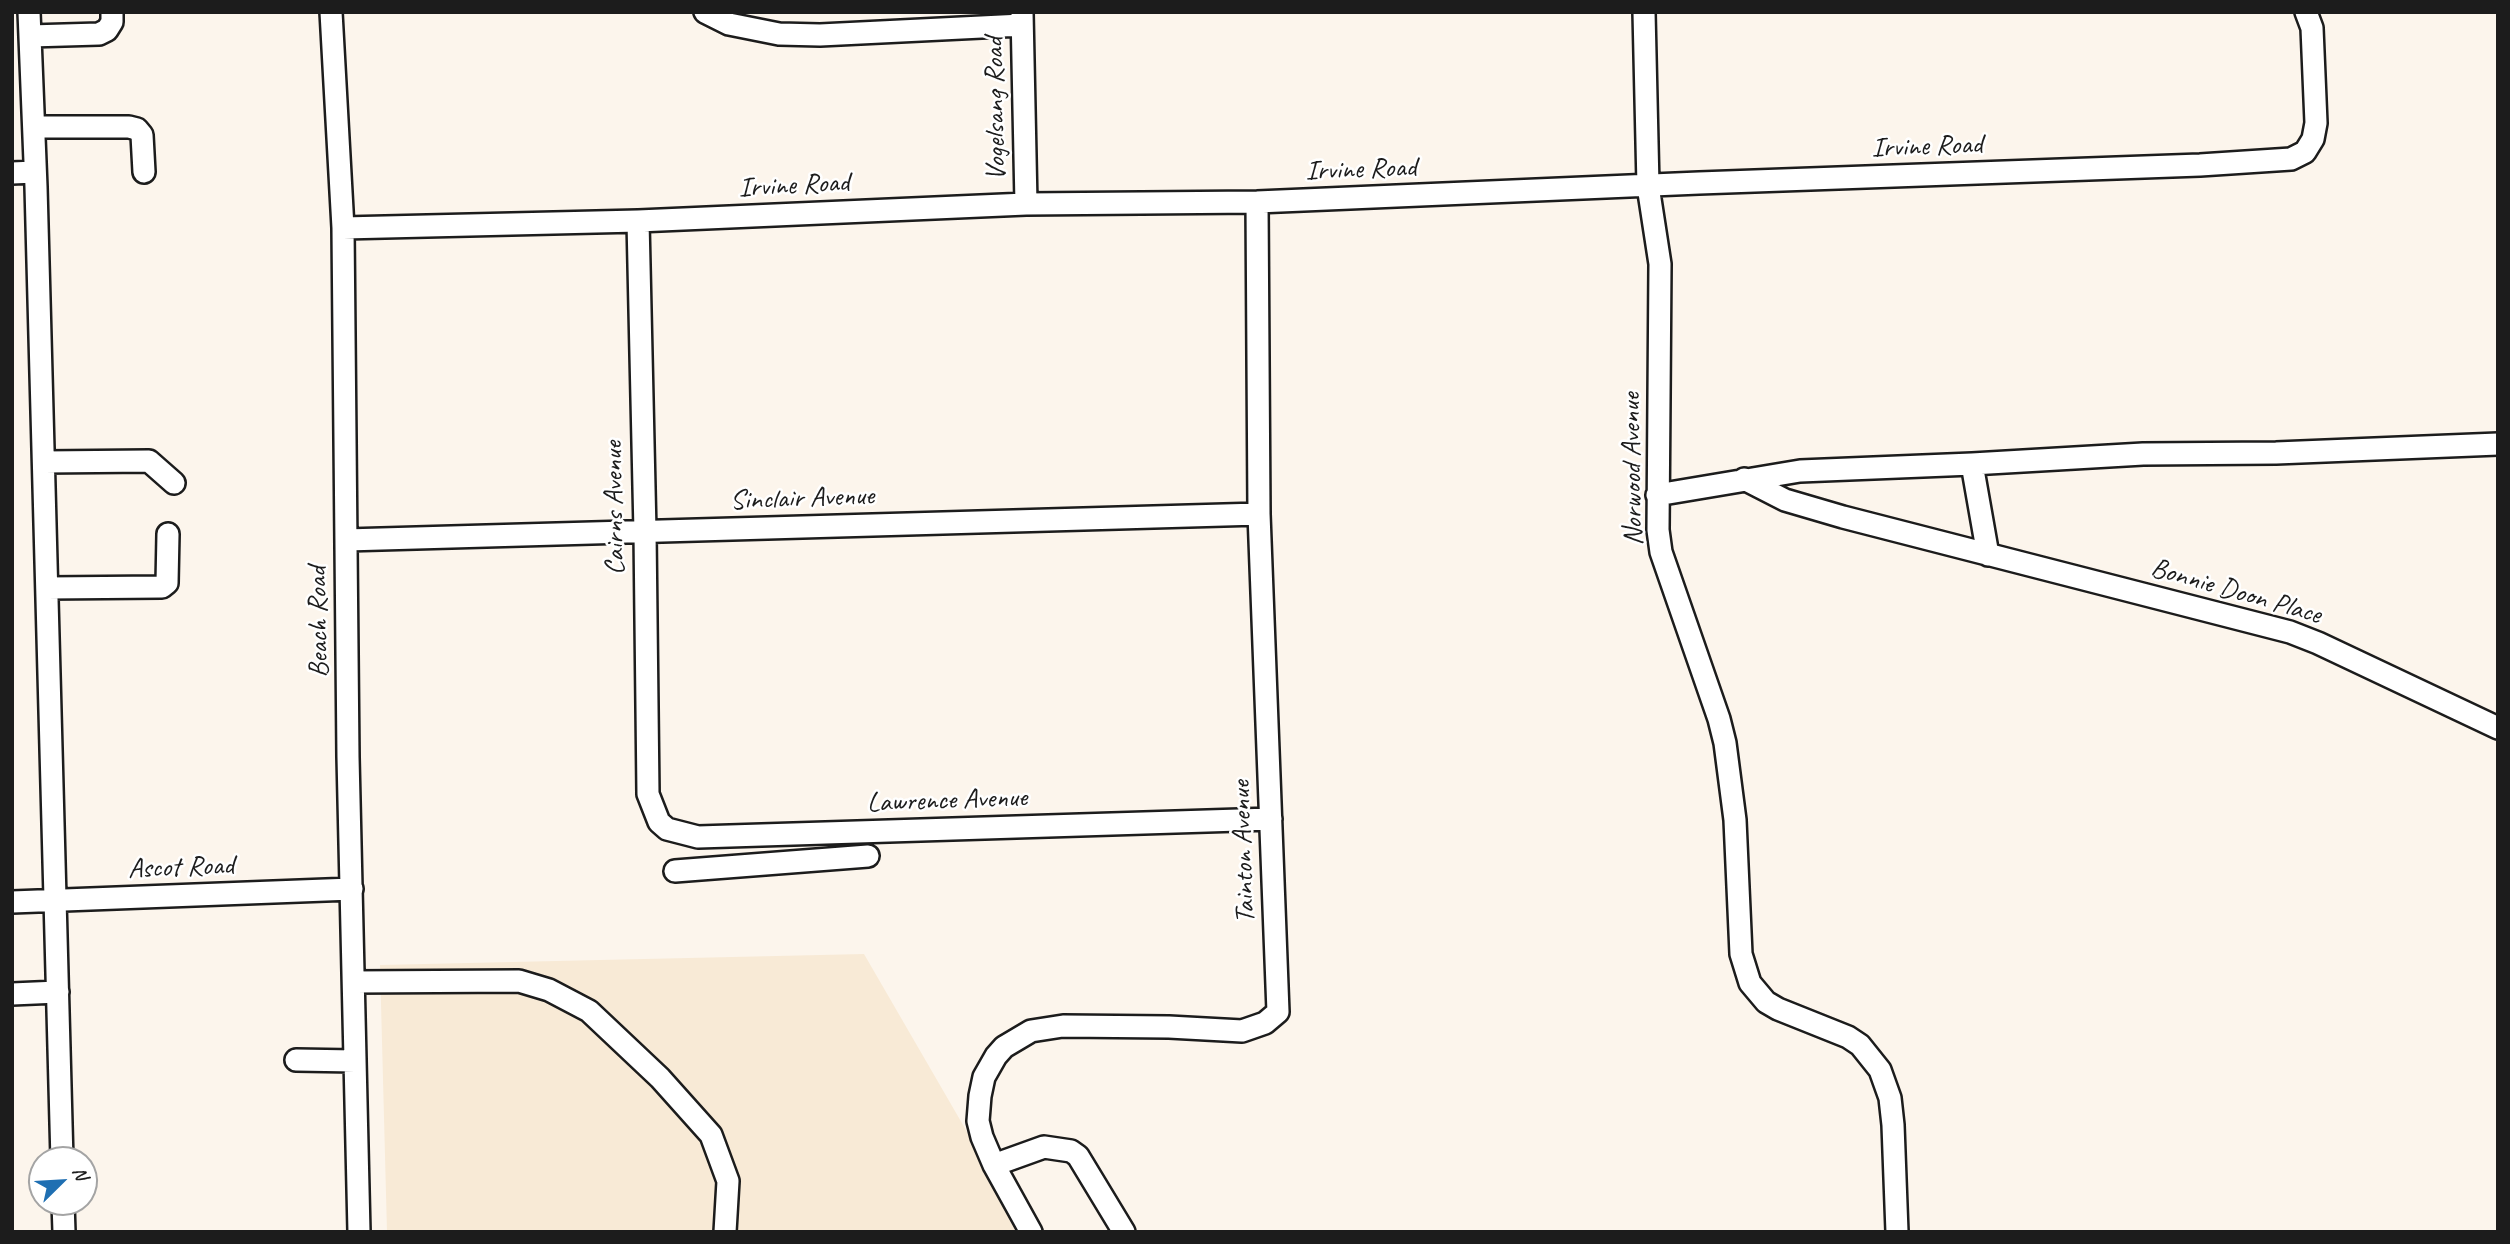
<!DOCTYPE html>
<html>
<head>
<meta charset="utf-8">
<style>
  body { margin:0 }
  #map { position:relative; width:2510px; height:1244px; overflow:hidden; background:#fcf5ec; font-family:Caveat,sans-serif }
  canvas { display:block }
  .frame { position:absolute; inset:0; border:14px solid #1c1c1c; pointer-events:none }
  .north { position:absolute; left:28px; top:1146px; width:70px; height:70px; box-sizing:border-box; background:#fff; border:2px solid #a4a4a4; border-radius:50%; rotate:66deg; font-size:19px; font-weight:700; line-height:28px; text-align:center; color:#1c1c1c }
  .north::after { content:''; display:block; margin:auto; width:24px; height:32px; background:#1f6fb2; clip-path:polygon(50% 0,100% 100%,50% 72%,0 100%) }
</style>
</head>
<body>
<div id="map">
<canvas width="2510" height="1244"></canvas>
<div class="frame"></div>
<div class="north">N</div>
</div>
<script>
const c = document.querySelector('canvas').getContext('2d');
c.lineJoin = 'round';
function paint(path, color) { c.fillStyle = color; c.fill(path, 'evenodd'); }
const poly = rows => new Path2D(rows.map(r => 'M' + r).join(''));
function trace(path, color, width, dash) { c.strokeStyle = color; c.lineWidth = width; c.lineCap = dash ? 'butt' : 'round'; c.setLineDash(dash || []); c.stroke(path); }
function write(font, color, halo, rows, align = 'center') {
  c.font = font + ' Caveat,sans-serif'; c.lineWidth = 5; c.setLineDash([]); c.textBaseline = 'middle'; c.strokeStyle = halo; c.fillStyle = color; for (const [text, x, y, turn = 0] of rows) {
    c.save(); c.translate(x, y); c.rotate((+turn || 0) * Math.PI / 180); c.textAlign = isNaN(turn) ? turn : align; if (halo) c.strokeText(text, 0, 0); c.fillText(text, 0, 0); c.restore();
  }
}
const built = poly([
  [864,954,1025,1232,387,1232,380,965]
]);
const minor = poly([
  [29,12,36,187,62,1160],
  [331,12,343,228,348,757,359,1232],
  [705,12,729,24,779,34,820,35,1022,25],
  [1022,12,1026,204],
  [1644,12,1648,186,1660,264,1658,530,1661,552,1719,719,1725,743,1735,820,1741,954,1750,983,1766,1002,1778,1009,1848,1037,1860,1045,1880,1070,1890,1098,1893,1125,1897,1232],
  [30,36,99,34,107,30,112,22,112,12],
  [34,127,129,127,137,129,142,135,144,172],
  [12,173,35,172],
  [638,221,645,532,648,794,659,822,667,829,698,837,1271,819],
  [343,228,638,221,1026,204,1257,202,1699,183,2200,165,2291,159,2305,152,2313,139,2316,123,2312,28,2306,12],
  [44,462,149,461,174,483],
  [1972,464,1988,555],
  [1744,479,1785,500,1843,517,2290,632,2318,643,2498,728],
  [1657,495,1800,471,1972,464,2143,454,2276,453,2498,444],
  [346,540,1259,514],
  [47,588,162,587,167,583,168,534],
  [675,871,868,856],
  [12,902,352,889],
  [354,982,519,981,549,990,589,1011,660,1078,711,1135,728,1181,725,1232],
  [12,994,58,992],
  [296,1060,355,1061],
  [994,1165,1044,1147,1071,1151,1078,1156,1124,1232],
  [63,1202,64,1232],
  [1031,1232,994,1165,982,1137,978,1121,980,1096,984,1077,996,1056,1004,1047,1031,1031,1063,1026,1169,1027,1242,1031,1265,1023,1278,1012,1259,514,1257,202]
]);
const streetNames = [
  ["Vogelsang Road",996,109,-91],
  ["Irvine Road",1927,147,-2],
  ["Irvine Road",1361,170,-2],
  ["Irvine Road",794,186,-3],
  ["Norwood Avenue",1633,469,-91],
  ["Sinclair Avenue",802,499,-2],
  ["Cairns Avenue",615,508,-91],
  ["Bonnie Doon Place",2236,592,16],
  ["Beach Road",319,622,-91],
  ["Lawrence Avenue",947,801,-2],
  ["Tainton Avenue",1244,852,-92],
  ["Ascot Road",181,868,-2]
];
paint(built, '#f8ead6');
trace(minor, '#1c1c1c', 26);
trace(minor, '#fff', 21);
write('28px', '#1c1c1c', '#fff', streetNames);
</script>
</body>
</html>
